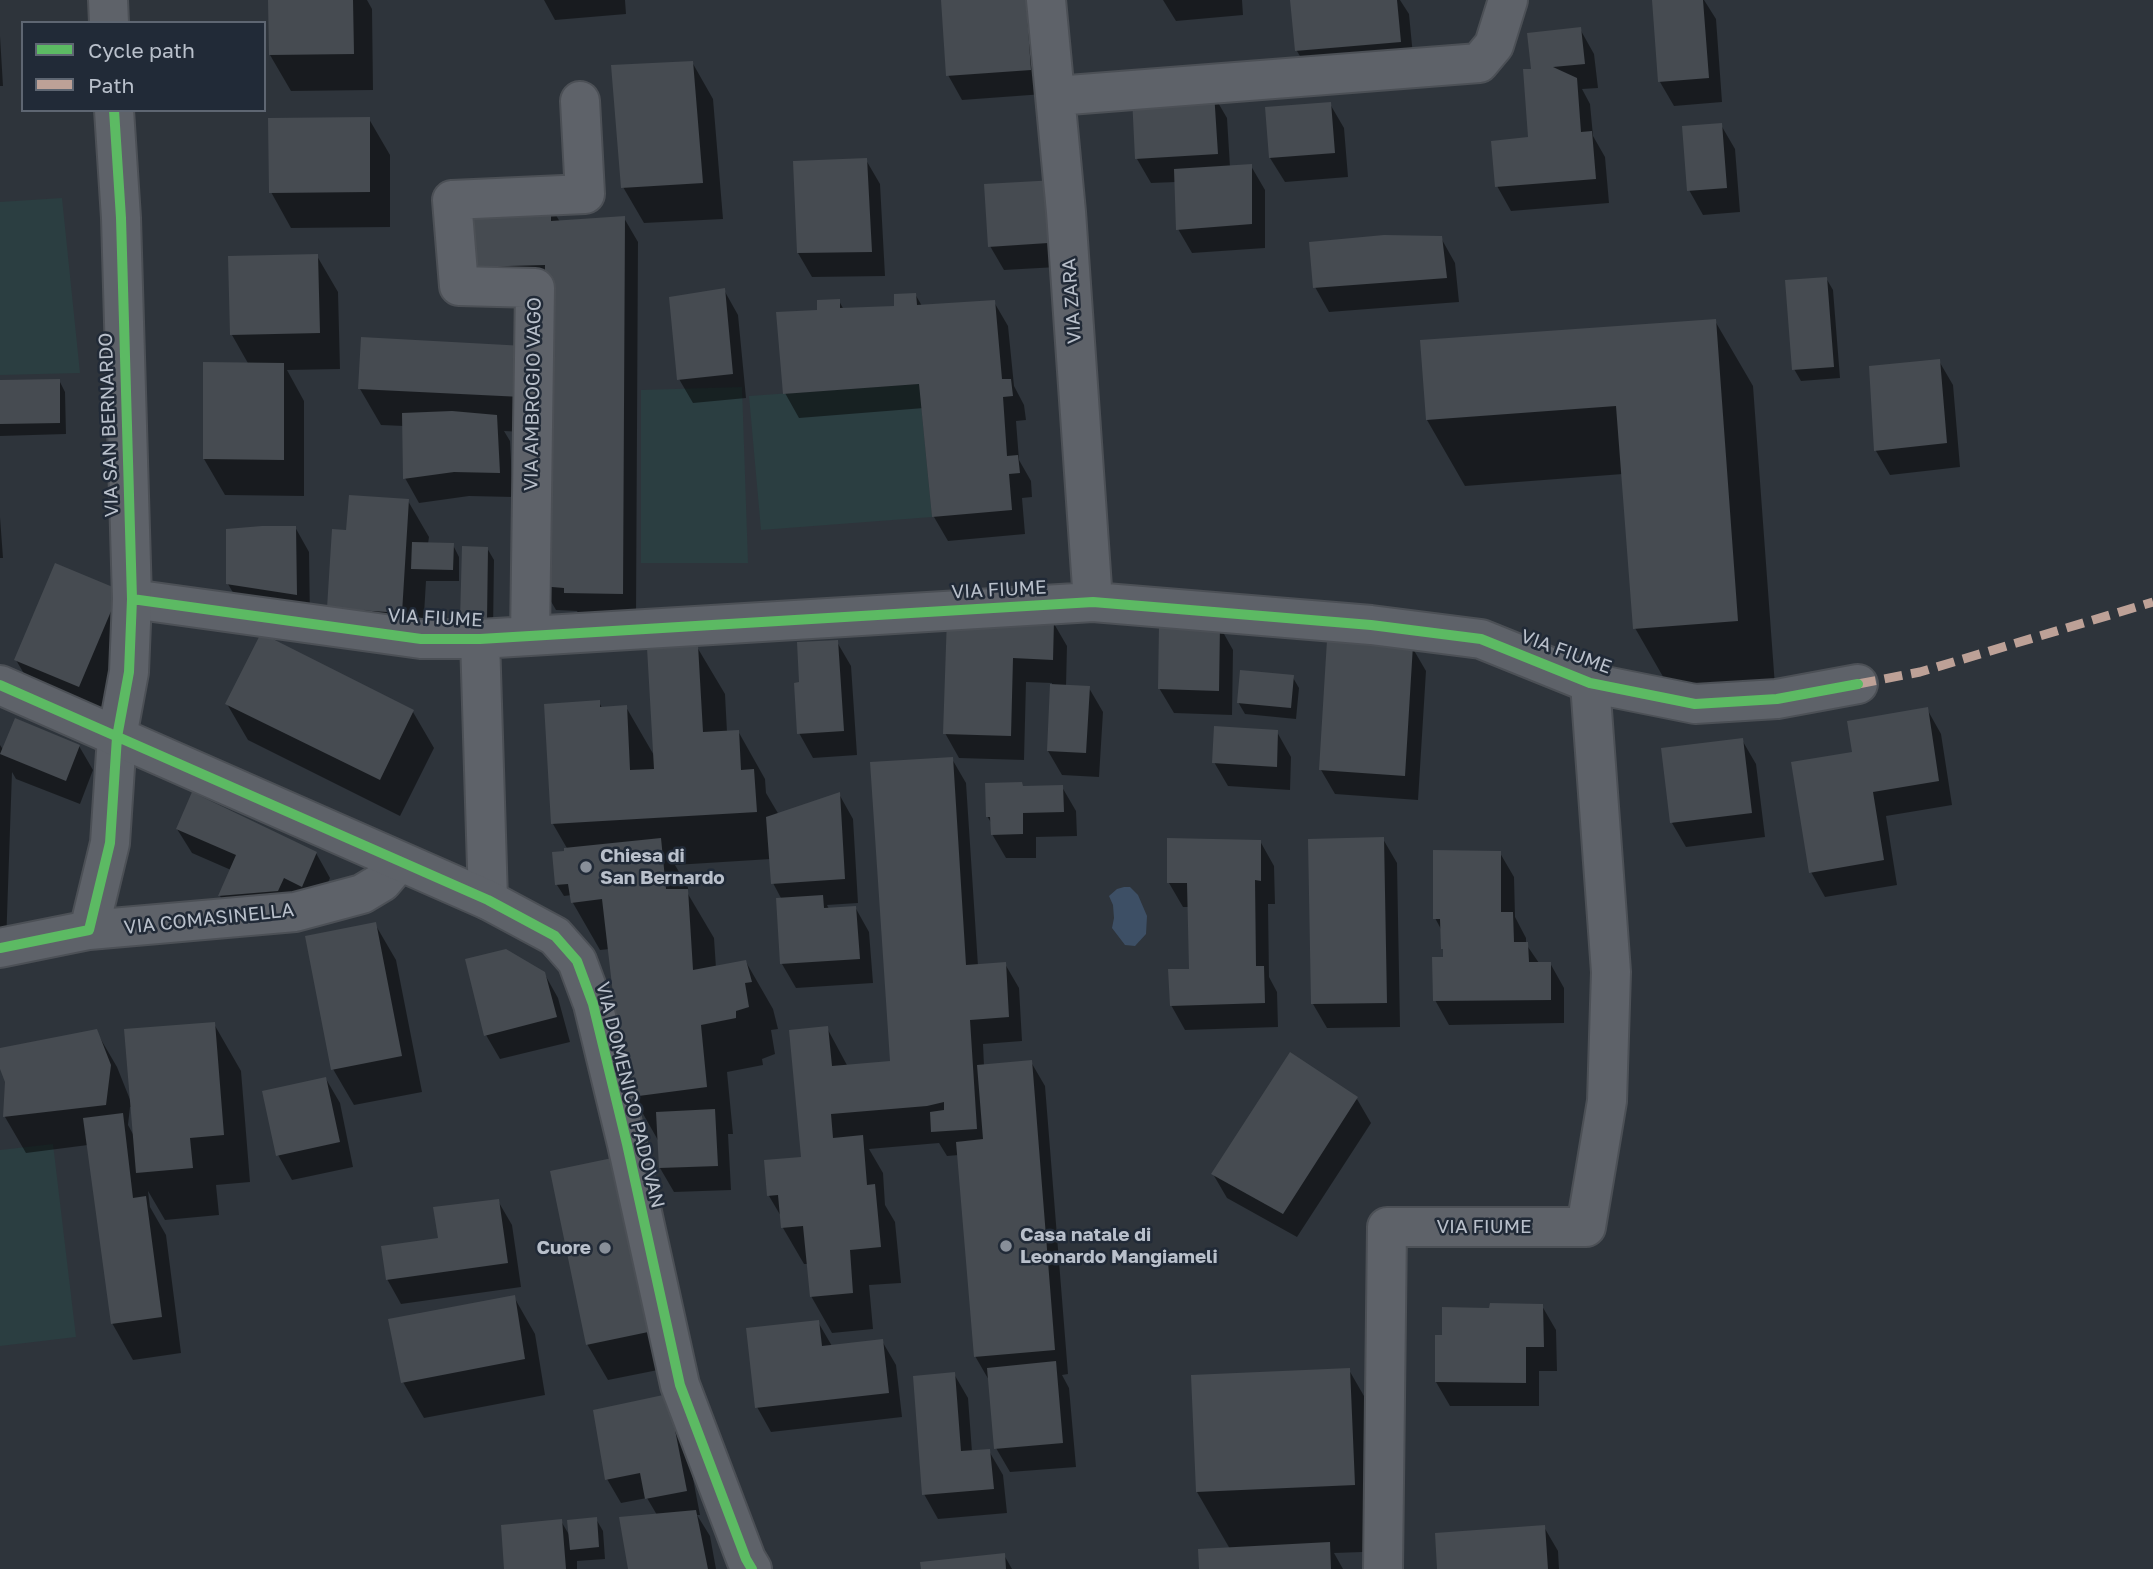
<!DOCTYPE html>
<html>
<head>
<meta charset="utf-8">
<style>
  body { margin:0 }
  #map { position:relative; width:2153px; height:1569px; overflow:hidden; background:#2e343b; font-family:"Golos Text",sans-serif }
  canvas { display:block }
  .legend { position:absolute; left:21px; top:21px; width:245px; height:91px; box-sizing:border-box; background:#212a37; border:2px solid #5e6672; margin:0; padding:9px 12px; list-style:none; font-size:21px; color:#b9c0cb }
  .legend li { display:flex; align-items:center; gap:14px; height:35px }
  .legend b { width:35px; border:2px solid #5e6672 }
</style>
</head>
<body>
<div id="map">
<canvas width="2153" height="1569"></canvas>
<ul class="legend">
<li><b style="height:9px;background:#5cba63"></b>Cycle path</li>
<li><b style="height:9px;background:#bda197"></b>Path</li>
</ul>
</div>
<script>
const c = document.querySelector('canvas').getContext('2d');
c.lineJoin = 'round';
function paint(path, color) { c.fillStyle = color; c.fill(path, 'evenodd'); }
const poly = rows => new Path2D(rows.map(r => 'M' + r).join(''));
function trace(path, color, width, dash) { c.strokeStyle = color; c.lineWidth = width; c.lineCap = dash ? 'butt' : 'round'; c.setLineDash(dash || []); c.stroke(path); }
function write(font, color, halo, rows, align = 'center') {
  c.font = font + ' "Golos Text",sans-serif'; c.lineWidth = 5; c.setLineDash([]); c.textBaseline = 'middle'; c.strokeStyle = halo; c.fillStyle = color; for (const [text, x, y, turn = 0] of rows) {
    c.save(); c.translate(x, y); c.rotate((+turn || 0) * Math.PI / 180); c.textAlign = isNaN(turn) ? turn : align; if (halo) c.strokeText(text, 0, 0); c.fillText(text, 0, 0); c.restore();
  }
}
const green = poly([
  [62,198,80,373,0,375,0,202],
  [919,384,932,517,761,530,749,396],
  [742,387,748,563,641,563,641,390],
  [53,1144,76,1337,0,1346,0,1150]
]);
const water = poly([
  [1124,887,1130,887,1138,895,1147,916,1146,934,1135,946,1125,945,1112,928,1114,918,1113,905,1109,896,1117,889]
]);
const shadow = poly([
  [269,0,367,0,372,9,373,90,291,91,270,55],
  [544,0,625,0,626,14,555,20],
  [942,0,1028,0,1044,94,962,100,948,75],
  [1163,0,1242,0,1243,15,1176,21],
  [1292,0,1400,0,1409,14,1414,66,1311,75,1297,51],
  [1653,0,1704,0,1716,19,1722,102,1674,106,1660,82],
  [1580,29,1594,54,1598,88,1582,89,1590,104,1593,136,1605,157,1609,203,1511,211,1497,186,1530,139,1533,71],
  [0,36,3,86,0,86],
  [692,62,713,99,723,219,644,223,623,187],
  [1213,94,1227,118,1230,167,1251,166,1265,190,1265,248,1192,253,1178,229,1176,182,1151,183,1137,159],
  [1330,104,1344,128,1348,177,1285,182,1270,158],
  [369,119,390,155,390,227,291,228,271,192],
  [1721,125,1735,149,1740,212,1703,215,1689,190],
  [866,160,880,184,885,276,812,277,798,253],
  [986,186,1075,266,1004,270,990,246],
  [550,205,560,222,624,218,638,242,636,618,580,617,577,611,556,610,542,586,542,433,504,431,510,441,513,497,469,496,419,503,405,478,404,426,381,425,360,389,524,347,547,289,473,267],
  [1441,238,1455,263,1459,302,1329,312,1315,287],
  [317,256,338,292,340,369,287,370,304,401,304,496,225,495,204,459,249,365,232,335,230,258],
  [1826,278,1833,290,1840,378,1801,381,1794,369],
  [724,290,738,315,746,398,693,403,679,379],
  [915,294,922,306,994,302,1008,326,1014,386,1024,405,1026,420,1016,421,1019,460,1031,481,1032,497,1022,498,1025,534,948,541,934,517,924,408,799,418,785,393,819,311,839,301,844,310,896,307],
  [1715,321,1753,386,1775,686,1673,694,1635,628,1623,474,1465,486,1427,420],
  [1939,361,1953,385,1960,467,1890,475,1876,451,1871,367],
  [59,380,65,392,66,434,0,436,0,382],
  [408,501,429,537,428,544,453,545,459,557,459,581,426,581,422,648,329,607,348,531],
  [0,517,3,558,0,558],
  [295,527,309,552,310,619,242,608,228,584],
  [487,548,494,560,493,632,469,631],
  [56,565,139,628,100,723,37,696,16,660],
  [949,618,1053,622,1067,646,1066,687,1089,688,1103,712,1099,777,1062,775,1048,751,1052,683,1026,682,1024,760,959,758,945,733],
  [1219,625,1233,650,1232,715,1174,713,1159,688],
  [837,642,851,666,857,755,813,758,799,733,801,684],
  [697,647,725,694,727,732,738,731,765,779,766,793,779,815,839,794,853,819,858,903,827,905,829,909,855,907,869,932,873,983,796,988,782,964,778,900,782,900,773,883,771,859,675,865,688,887,688,894,714,938,716,968,746,962,773,1009,778,1029,771,1030,775,1054,762,1059,763,1065,727,1072,733,1134,728,1134,731,1190,674,1192,660,1168,659,1142,633,1096,610,949,600,950,573,903,572,895,564,896,557,885,563,853,568,850,553,824,599,702,602,708,626,707,655,757],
  [1412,647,1426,671,1418,800,1335,794,1321,770],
  [1292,676,1299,688,1296,719,1245,714,1238,702],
  [227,704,413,712,434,748,400,816,248,740],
  [1927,709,1941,734,1952,805,1886,816,1897,885,1825,897,1811,872,1854,753],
  [1277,732,1291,757,1290,790,1228,786,1214,762],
  [1742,740,1756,764,1765,837,1686,847,1672,823],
  [0,745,4,751,79,746,93,770,80,804,16,779,12,772,6,945,0,945],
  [952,759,966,783,978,966,1005,964,1019,988,1022,1041,983,1044,984,1066,1031,1062,1045,1086,1068,1374,1062,1375,1069,1388,1076,1467,1010,1472,996,1448,990,1382,975,1356,959,1155,947,1156,939,1143,869,1149,883,1173,885,1205,895,1222,901,1283,869,1285,873,1329,832,1333,811,1296,808,1264,804,1264,783,1228,782,1218,769,1196,802,1158,827,1028,848,1067,892,1063],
  [1062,787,1076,811,1077,836,1036,837,1036,858,1006,858,992,834,992,824,987,816,1023,788],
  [177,829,316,853,330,878,316,910,233,920,220,896,231,870,192,853],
  [1383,839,1397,863,1400,1027,1327,1028,1313,1004],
  [1260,841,1274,866,1275,904,1268,904,1269,977,1277,992,1278,1027,1185,1030,1171,1005,1191,971,1189,907,1183,907,1169,883],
  [1500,853,1514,877,1515,917,1526,938,1526,944,1539,963,1550,963,1564,988,1564,1023,1449,1025,1435,1000,1445,959,1442,931,1435,918],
  [375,924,396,960,422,1092,354,1105,333,1069],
  [544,973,558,998,570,1042,500,1059,486,1035],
  [214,1024,241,1071,250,1182,216,1185,219,1215,165,1220,148,1191,150,1207,166,1235,181,1353,133,1360,112,1323,88,1145,26,1153,5,1117,7,1081,0,1064,0,1049,96,1031,117,1067,131,1102],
  [130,1107,132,1107,134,1136,128,1125],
  [326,1079,340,1103,353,1167,292,1180,278,1155],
  [1357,1099,1371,1123,1297,1237,1227,1198,1213,1174],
  [552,1173,673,1367,608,1380,587,1344],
  [498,1201,512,1225,521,1287,401,1304,387,1279],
  [514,1297,535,1334,545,1395,424,1418,403,1382],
  [1542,1306,1556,1330,1557,1371,1539,1371,1539,1406,1450,1406,1436,1382,1444,1337,1491,1310],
  [818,1322,832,1346,882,1341,896,1365,902,1417,771,1432,757,1407],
  [1349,1370,1387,1436,1392,1551,1334,1553,1343,1569,1201,1569,1230,1549,1197,1492],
  [954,1374,968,1398,972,1452,989,1451,1003,1475,1007,1513,938,1519,924,1494],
  [595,1411,682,1421,700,1515,697,1515,710,1536,716,1569,629,1569,657,1515,647,1498,621,1503,607,1479],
  [596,1519,603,1531,605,1559,577,1561,577,1569,507,1569,561,1521,571,1538],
  [1544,1527,1558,1551,1559,1569,1439,1569],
  [1004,1555,1012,1569,923,1569]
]);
const building = poly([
  [268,0,353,0,354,54,269,55],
  [941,0,1026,0,1031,70,946,76],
  [1290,0,1397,0,1401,42,1295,51],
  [1652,0,1703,0,1709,78,1658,82],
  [1581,27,1585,64,1553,67,1577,78,1581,132,1592,131,1596,179,1495,187,1491,141,1528,137,1523,69,1531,69,1527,33],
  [693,61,703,183,621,188,611,65],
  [1214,92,1218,154,1135,159,1132,97],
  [1331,102,1335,153,1269,158,1265,107],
  [370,117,370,192,269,193,268,118],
  [1722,123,1727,188,1687,191,1682,126],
  [867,158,872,252,797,253,793,161],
  [1252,164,1252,224,1176,230,1174,169],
  [1056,180,1063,242,988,247,984,184],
  [551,203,551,221,625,216,623,594,564,593,564,588,540,586,545,265,471,267,466,208],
  [1384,235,1442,236,1447,278,1313,288,1309,242],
  [318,254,320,333,230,335,228,256],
  [1827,277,1834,367,1792,370,1785,280],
  [725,288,733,374,677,380,669,297],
  [916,293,917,305,995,300,1002,379,1011,379,1013,396,1003,397,1007,456,1018,455,1020,473,1009,474,1012,510,932,517,919,384,783,394,776,312,817,310,817,300,840,299,840,308,894,306,894,294],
  [1716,319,1738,621,1633,629,1616,406,1426,420,1420,340],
  [361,337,525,346,522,397,358,389],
  [1940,359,1947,443,1874,451,1869,366],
  [203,362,284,363,284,460,203,459],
  [60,379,60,423,0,424,0,380],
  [452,411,497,415,500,473,454,472,403,479,402,413],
  [349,495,409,499,402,613,327,608,332,529,346,530],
  [262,526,296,526,297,595,226,584,226,529],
  [412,542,454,543,453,570,411,569],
  [462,546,488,547,487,620,460,620],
  [55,563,120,590,79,687,14,660],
  [947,617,1054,620,1053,660,1013,658,1011,736,943,734],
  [1220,624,1219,691,1158,689,1159,625],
  [261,633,414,710,380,780,225,704],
  [838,640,844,731,797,734,794,683,799,682,797,642],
  [1327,640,1413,645,1405,776,1319,770],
  [698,645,703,732,739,730,741,770,754,769,757,812,551,824,544,704,600,700,600,707,627,705,630,770,654,769,647,648],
  [1240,670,1294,675,1291,708,1237,703],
  [1050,684,1090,686,1086,753,1047,751],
  [1928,707,1939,781,1873,792,1884,860,1809,873,1791,762,1852,752,1847,721],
  [15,718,80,745,66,781,0,754],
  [1214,726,1278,730,1277,767,1212,763],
  [1743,738,1752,813,1670,823,1661,748],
  [953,757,966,965,1006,962,1009,1017,970,1020,977,1129,931,1132,930,1112,944,1110,944,1102,927,1106,831,1114,833,1138,863,1135,867,1185,875,1184,881,1247,850,1250,853,1293,810,1297,803,1226,781,1228,778,1195,767,1196,764,1160,801,1157,789,1030,828,1026,832,1066,890,1061,870,762],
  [1022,782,1023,786,1063,785,1064,812,1023,813,1023,834,991,835,990,817,986,817,985,783],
  [192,792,317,852,302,887,284,878,278,891,218,896,236,855,176,829],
  [840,792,845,879,771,884,766,817],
  [1384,837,1387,1003,1311,1004,1308,839],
  [661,838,666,889,688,889,693,970,746,960,752,982,745,983,749,1007,736,1011,736,1018,701,1025,707,1087,631,1097,621,1063,602,899,571,903,568,884,555,885,552,852,564,851,564,848],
  [1167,838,1261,840,1261,881,1255,880,1256,966,1264,966,1265,1003,1170,1006,1168,969,1189,969,1187,883,1167,883],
  [1433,850,1501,851,1501,912,1513,912,1514,942,1528,942,1529,962,1551,962,1551,1000,1433,1001,1432,957,1443,957,1443,949,1441,949,1440,919,1433,919],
  [823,895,824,908,856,906,860,959,780,964,776,898],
  [376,922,402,1056,331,1070,305,936],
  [506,949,545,972,557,1017,484,1036,465,959],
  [215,1022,224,1135,190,1138,193,1168,136,1173,124,1029],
  [97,1029,111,1065,106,1105,3,1117,5,1082,0,1069,0,1048],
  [1290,1052,1358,1097,1283,1214,1211,1174],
  [1032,1060,1055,1350,974,1357,956,1142,983,1139,977,1065],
  [326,1077,340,1142,276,1156,262,1091],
  [715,1109,718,1166,659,1168,656,1112],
  [123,1113,133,1198,146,1196,162,1317,111,1324,83,1118],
  [617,1157,653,1331,586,1345,550,1171],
  [499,1199,508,1263,386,1280,381,1246,438,1238,433,1207],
  [515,1295,525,1359,401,1383,388,1319],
  [1490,1303,1543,1304,1544,1347,1526,1347,1526,1383,1435,1382,1435,1335,1442,1335,1442,1307,1489,1308],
  [819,1320,822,1346,883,1339,889,1393,755,1408,746,1328],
  [1056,1361,1063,1443,994,1449,987,1368],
  [1350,1368,1355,1485,1196,1492,1191,1375],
  [955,1372,961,1451,990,1449,994,1489,922,1495,913,1376],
  [668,1394,687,1491,645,1499,640,1473,605,1480,593,1410],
  [696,1510,708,1569,628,1569,619,1517],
  [597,1517,599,1547,570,1550,567,1520],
  [562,1519,566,1569,504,1569,501,1525],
  [1545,1525,1548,1569,1437,1569,1435,1533],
  [1330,1542,1331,1569,1199,1569,1198,1549],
  [1005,1553,1006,1569,921,1569,920,1562]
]);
const minor = poly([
  [1046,0,1066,212,1093,602],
  [1056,96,1479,63,1494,45,1508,0],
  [132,599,421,639,480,639,1093,602,1371,625,1481,639,1590,683,1695,704,1777,699,1858,684],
  [530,636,535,288,459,286,452,200,585,194,580,101],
  [480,639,488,900],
  [89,930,295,912,362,894,382,882,399,862],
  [0,948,89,930,110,843,117,737],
  [1383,1569,1387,1227,1586,1227,1607,1101,1611,972,1590,683]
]);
const tertiary = poly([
  [108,0,109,23],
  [114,110,121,218,132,599,129,672,117,737],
  [0,685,488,900,555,936,577,961,593,1004,627,1144,680,1385,746,1559,752,1569]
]);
const quiet = poly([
  [1858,684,1920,672,2153,602]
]);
const cycleway = poly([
  [132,599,421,639,480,639,1093,602,1371,625,1481,639,1590,683,1695,704,1777,699,1858,684],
  [0,685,488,900,555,936,577,961,593,1004,627,1144,680,1385,746,1559,752,1569],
  [0,948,89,930,110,843,117,737,129,672,132,599,121,218,114,110]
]);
const markers = [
  [586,867,7,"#888f99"],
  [1006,1246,7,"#888f99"],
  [605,1248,7,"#888f99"]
];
const streetNames = [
  ["VIA ZARA",1072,301,-94],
  ["VIA AMBROGIO VAGO",533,394,-89],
  ["VIA SAN BERNARDO",109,425,-92],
  ["VIA FIUME",999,590,-3],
  ["VIA FIUME",435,618,3],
  ["VIA FIUME",1566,652,20],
  ["VIA COMASINELLA",209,919,-6],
  ["VIA DOMENICO PADOVAN",630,1095,76],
  ["VIA FIUME",1484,1227]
];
const poiNames = [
  ["Chiesa di",600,856],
  ["San Bernardo",600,878],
  ["Casa natale di",1020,1235],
  ["Leonardo Mangiameli",1020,1257],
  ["Cuore",591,1248,"right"]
];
paint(green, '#2b3e41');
paint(water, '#3d4f65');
paint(shadow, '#0007');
paint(building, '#464b51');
trace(minor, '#4c5056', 42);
trace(tertiary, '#4c5056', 42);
trace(minor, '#5e6269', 38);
trace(tertiary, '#5e6269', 38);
trace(quiet, '#bda197', 9, [18, 9]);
trace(cycleway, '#5cba63', 10);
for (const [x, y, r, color] of markers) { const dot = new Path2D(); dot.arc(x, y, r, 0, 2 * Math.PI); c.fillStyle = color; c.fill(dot); trace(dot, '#212a37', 2.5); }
write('19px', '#b9c0cb', '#212a37', streetNames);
write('bold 19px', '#b9c0cb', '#212a37', poiNames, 'left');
</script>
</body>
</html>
